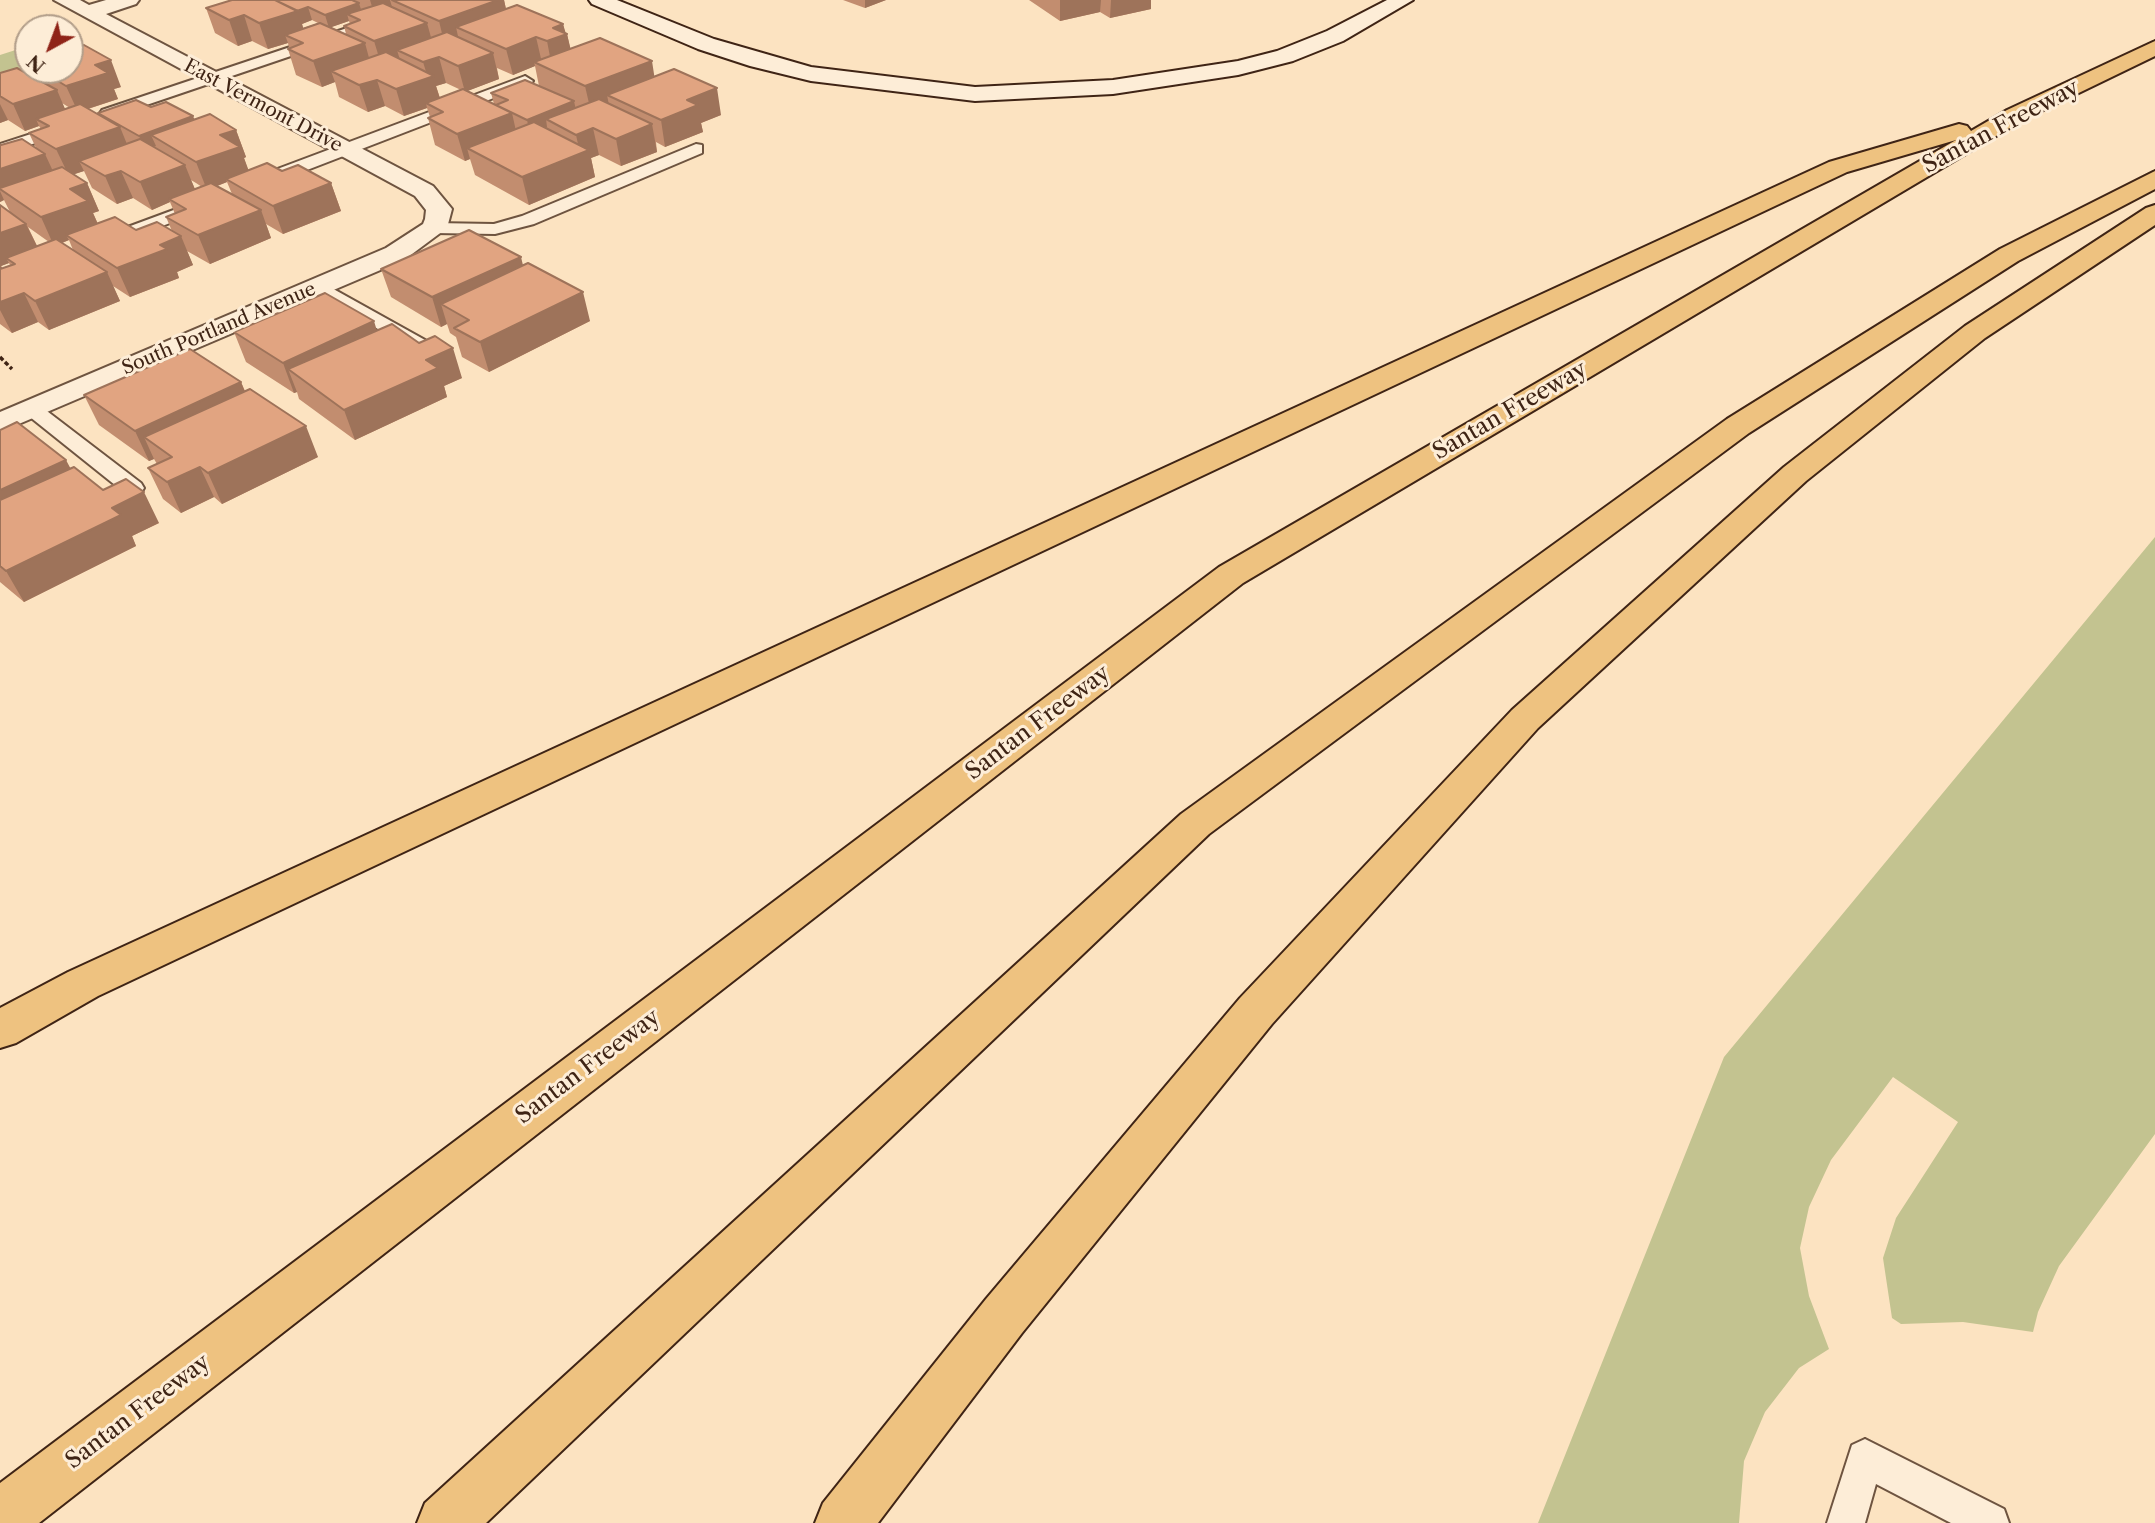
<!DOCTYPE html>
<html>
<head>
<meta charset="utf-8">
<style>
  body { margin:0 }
  #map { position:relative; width:2155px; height:1523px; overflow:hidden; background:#fce3c1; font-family:"Libre Caslon Text",serif }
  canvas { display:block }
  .north { position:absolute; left:14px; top:14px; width:70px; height:70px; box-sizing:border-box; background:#fdedd7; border:2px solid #b19d89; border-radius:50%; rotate:221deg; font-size:19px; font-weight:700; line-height:28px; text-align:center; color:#3f2415 }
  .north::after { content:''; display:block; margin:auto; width:24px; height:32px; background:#8f2418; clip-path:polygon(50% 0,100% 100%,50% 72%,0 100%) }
</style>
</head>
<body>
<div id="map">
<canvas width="2155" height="1523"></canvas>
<div class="north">N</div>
</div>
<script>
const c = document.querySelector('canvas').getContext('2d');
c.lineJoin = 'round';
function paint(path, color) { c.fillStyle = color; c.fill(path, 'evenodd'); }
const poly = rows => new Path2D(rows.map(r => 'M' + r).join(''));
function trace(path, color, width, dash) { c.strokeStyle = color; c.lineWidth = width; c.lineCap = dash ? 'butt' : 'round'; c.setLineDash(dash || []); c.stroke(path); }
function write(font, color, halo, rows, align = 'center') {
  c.font = font + ' "Libre Caslon Text",serif'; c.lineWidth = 6; c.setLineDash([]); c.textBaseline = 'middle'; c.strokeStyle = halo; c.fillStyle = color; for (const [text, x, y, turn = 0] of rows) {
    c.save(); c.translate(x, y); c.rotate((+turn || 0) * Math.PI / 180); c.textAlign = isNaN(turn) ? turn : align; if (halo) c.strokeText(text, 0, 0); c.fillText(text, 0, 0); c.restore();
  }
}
const green = poly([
  [28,46,28,70,54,70,0,87,0,55],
  [2155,537,2155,1134,2059,1266,2038,1312,2033,1332,1963,1322,1901,1324,1892,1318,1883,1258,1896,1218,1958,1122,1893,1077,1831,1160,1809,1207,1800,1248,1809,1296,1829,1349,1799,1368,1765,1412,1744,1461,1739,1523,1538,1523,1724,1057]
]);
const path = poly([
  [0,357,12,369]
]);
const lane = poly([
  [380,17,385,18,385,24,114,116,108,118,100,113,102,110,380,17],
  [525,76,533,81,530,84,276,182,264,182,261,178,264,174,525,76],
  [65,123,73,128,71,131,0,155,0,144,65,123],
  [696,144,702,145,702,153,534,224,495,234,434,233,425,228,434,223,494,224,522,216,696,144],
  [198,201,204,202,207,206,204,210,110,246,98,246,95,242,98,238,198,201],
  [319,281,425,340,428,344,418,350,411,348,312,291,310,287,319,281],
  [32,403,39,405,141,483,144,488,141,493,125,493,25,413,22,409,32,403],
  [1865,1439,2004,1509,2009,1523,1951,1523,1876,1484,1865,1523,1827,1523,1852,1445,1865,1439]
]);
const street = poly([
  [54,0,80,0,89,5,106,0,139,0,136,4,106,14,433,186,452,209,447,228,404,260,0,432,0,412,386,248,423,224,425,219,426,210,415,196,54,0]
]);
const secondary = poly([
  [589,0,617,0,714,39,811,67,975,87,1113,80,1238,61,1277,51,1327,31,1387,0,1413,0,1343,41,1293,61,1238,75,1113,94,975,101,811,81,750,66,698,49,592,4,589,0]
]);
const highway = poly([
  [2155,41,2155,56,2023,120,1243,583,39,1523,0,1523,0,1483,1219,567,1956,140,1847,172,98,996,16,1043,0,1048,0,1008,68,972,1829,162,1959,124,1967,126,1971,131,2007,110,2155,41],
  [2155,171,2155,189,2018,261,1749,433,1209,834,486,1523,417,1523,425,1503,1181,814,1727,419,2000,249,2155,171],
  [2155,205,2155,225,1985,338,1806,481,1538,728,1272,1024,1022,1333,878,1523,815,1523,823,1503,986,1299,1240,998,1512,710,1784,467,1965,326,2146,208,2155,205]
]);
const wall = poly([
  [232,0,504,0,506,9,563,24,565,33,567,34,570,48,655,77,721,115,701,123,703,132,665,147,656,142,657,152,621,166,599,155,591,158,595,177,529,205,475,175,470,159,465,161,435,145,428,118,430,117,427,108,404,116,385,106,368,112,339,97,335,82,322,87,296,75,288,49,289,48,288,43,268,49,252,41,238,46,215,33,206,8],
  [312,20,318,23,303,28,302,24],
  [349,21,350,24,344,26,346,34,331,27],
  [535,66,539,86,491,93,494,104,467,91,499,79,497,68,513,75],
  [446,83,461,90,440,98,436,86],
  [843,0,886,0,865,8],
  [1029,0,1151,0,1151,9,1110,18,1100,12,1060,21],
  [31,70,70,70,121,87,114,89,118,99,88,109,98,114,151,107,236,130,246,157,244,158,248,170,282,171,331,183,341,211,283,234,266,224,271,238,210,264,187,251,193,265,177,272,179,278,130,297,113,286,120,301,49,330,38,322,12,333,0,324,0,205,10,212,4,200,0,202,0,145,36,148,29,133,41,129,39,126,25,131,8,120,0,123,0,73,34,77],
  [62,103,70,108,65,109],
  [84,171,92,188,117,204,133,198,152,210,170,202,175,214,166,217,172,231,136,230,98,224,93,213,99,211,87,183,74,174],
  [191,180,196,183,202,187,195,189],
  [227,182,232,194,217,186],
  [28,227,49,242,37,246],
  [69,240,73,250,62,243],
  [9,263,10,265,2,268,1,266],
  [523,266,590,321,489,372,462,357,456,337,450,333,447,324,441,327,391,297,381,269],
  [377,331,462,378,444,386,447,397,355,440,299,399,297,392,294,393,246,362,234,332],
  [241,382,245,391,318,457,222,504,214,497,181,513,163,499,148,468,157,464,154,459,149,461,99,425,84,395],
  [0,430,71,468,103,490,159,523,132,536,136,546,24,602,0,582]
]);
const shadedWall = poly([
  [370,0,390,0,392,7,374,13],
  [498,0,504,0,509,23,456,27,459,41,445,46,439,21],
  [865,0,886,0,865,8],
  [1060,0,1101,0,1100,12,1060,21],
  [1111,0,1151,0,1151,9,1110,18],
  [359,3,363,16,347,14,349,21,329,28,325,15],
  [308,7,312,20,302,24,306,37,285,35,288,43,268,49,259,23],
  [244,15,252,41,238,46,229,20],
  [427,23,434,48,397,50,400,60,382,67,374,41],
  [563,24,566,34,567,34,573,59,552,67,547,41,553,28],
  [536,37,542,63,534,62,535,66,513,75,506,49],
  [365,43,372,69,331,71,335,82,322,87,313,61],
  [493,53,499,79,465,92,458,66],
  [439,57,446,83,436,86,441,102,426,103,427,108,404,116,396,89,428,78,423,62],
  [111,60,121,87,114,89,118,99,78,112,66,86,95,65],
  [652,61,656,87,607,95,609,105,591,112,585,86],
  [377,80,385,106,368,112,359,85],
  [717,88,721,115,701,123,703,132,665,147,661,120,687,100],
  [57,90,68,116,36,119,39,126,25,131,13,104],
  [574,101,577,115,546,119,547,127,530,134,527,120],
  [0,104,8,120,0,123],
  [512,113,518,140,467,148,470,159,465,161,457,134],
  [193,116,199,130,151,135,156,146,145,150,139,136],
  [652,124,657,152,621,166,616,139],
  [120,127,131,154,79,161,84,171,69,176,56,149],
  [593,128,599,155,591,158,595,177,529,205,522,177,580,153,576,135],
  [236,130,246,157,244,158,250,174,226,179,227,182,207,190,196,162,220,135],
  [45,154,58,182,0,189,0,169],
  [185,165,196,192,169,199,170,202,152,210,140,182],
  [121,171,133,198,117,204,105,176],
  [87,183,99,211,93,213,100,229,66,235,69,240,54,246,41,217,70,189],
  [331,183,341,211,283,234,273,206],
  [0,191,4,200,0,202],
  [261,210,271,238,210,264,198,235],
  [26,224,40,252,6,258,9,263,1,266,6,275,0,277,0,233],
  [181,236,193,265,177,272,179,278,130,297,117,268,160,245],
  [521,257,528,286,441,304,447,324,441,327,432,297],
  [107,272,120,301,49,330,35,301],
  [583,292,590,321,489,372,480,342],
  [24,293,38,322,12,333,0,310,0,302],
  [374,321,383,351,288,369,297,392,294,393,283,363],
  [453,348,462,378,444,386,447,397,355,440,344,410,426,360],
  [241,382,253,412,144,437,154,459,149,461,135,431],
  [306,426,318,457,222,504,208,473],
  [66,460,82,490,0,529,0,490],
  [200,467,214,497,181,513,167,482],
  [144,492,159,523,132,536,136,546,24,602,6,571,112,508]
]);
const building = poly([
  [232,0,275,0,298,11,259,23,244,15,229,20,206,8,232,0],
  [275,0,352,0,359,3,325,15,308,7,297,11,275,0],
  [392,0,498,0,439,21,392,0],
  [383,3,427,23,374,41,344,26,360,20,347,14,383,3],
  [517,5,563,24,553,28,567,34,547,41,536,37,506,49,456,27,517,5],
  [320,23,365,43,313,61,288,49,303,43,285,35,320,23],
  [447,32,493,53,458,66,439,57,423,62,397,50,447,32],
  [600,38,652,61,585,86,534,62,600,38],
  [84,45,111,60,95,65,108,73,66,86,40,70,70,70,70,49,84,45],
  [386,52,434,76,396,89,377,80,359,85,331,71,386,52],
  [17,68,57,90,13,104,0,96,0,73,17,68],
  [674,69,717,88,687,100,698,105,661,120,607,95,674,69],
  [525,80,574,101,527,120,496,105,508,100,491,93,525,80],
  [463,89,512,113,457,134,428,118,443,112,426,103,463,89],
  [599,99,652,124,616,139,593,128,576,135,546,119,599,99],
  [136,100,151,107,166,102,193,116,139,136,98,113,136,100],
  [80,104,120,127,56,149,29,133,49,126,36,119,80,104],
  [210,114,236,130,220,135,240,147,196,162,151,135,210,114],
  [534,122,589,150,522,177,467,148,534,122],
  [22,139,45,154,0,169,0,145,1,145,22,139],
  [140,139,185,165,140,182,121,171,105,176,79,161,140,139],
  [267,163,282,171,298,165,331,183,273,206,226,179,267,163],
  [62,167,87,183,70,189,88,201,41,217,0,189,0,188,62,167],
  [211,183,261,210,198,235,166,217,186,209,169,199,211,183],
  [0,205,26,224,0,233,0,205],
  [115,217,136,230,157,222,181,236,160,245,167,249,117,268,66,235,115,217],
  [469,230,521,257,432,297,381,269,469,230],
  [56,239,107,272,35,301,24,293,0,302,0,269,15,264,6,258,56,239],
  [528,263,583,292,480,342,454,328,469,320,441,304,528,263],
  [325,293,374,321,283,363,234,332,325,293],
  [392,324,419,343,435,336,453,348,426,360,438,368,344,410,288,369,392,324],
  [190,349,241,382,135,431,84,395,190,349],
  [250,389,306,426,208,473,200,467,167,482,148,468,172,457,144,437,250,389],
  [17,422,66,460,0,490,0,430,17,422],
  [74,467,103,490,126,479,144,492,112,508,121,515,6,571,0,566,0,500,74,467]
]);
const farStreetnames = [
  ["East Vermont Drive",263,106,28],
  ["South Portland Avenue",219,329,-23]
];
const streetNames = [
  ["Santan Freeway",2001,127,-28],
  ["Santan Freeway",1510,411,-30],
  ["Santan Freeway",1038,723,-37],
  ["Santan Freeway",588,1067,-37],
  ["Santan Freeway",138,1412,-37]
];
paint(green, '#c3c390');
trace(lane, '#6e5440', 4);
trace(street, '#6e5440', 4);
trace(secondary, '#3f2415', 4);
trace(highway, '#3f2415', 4);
trace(path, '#3f2415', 3.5, [4.5, 2.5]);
paint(lane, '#fdedd7');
paint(street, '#fdedd7');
paint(secondary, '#fdedd7');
paint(highway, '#eec280');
paint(wall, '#c28d6f');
paint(shadedWall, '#9e735a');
paint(building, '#e1a481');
trace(building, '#9e735a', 2);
write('19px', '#3f2415', '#fdedd7', farStreetnames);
write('23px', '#3f2415', '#fdedd7', streetNames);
</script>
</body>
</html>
